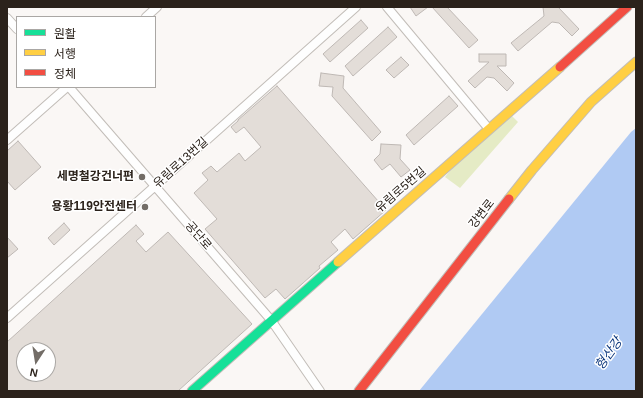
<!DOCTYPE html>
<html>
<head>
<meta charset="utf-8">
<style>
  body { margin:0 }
  #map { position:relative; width:643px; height:398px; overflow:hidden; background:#faf7f5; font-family:Arial,"Noto Sans KR",sans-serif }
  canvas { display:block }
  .frame { position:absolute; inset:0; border:8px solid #2b221b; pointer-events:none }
  .legend { position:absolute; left:16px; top:16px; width:140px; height:72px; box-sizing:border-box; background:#fff; border:1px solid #aaa7a4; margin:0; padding:5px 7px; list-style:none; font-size:12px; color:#2b221b }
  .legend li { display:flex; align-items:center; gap:8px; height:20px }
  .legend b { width:20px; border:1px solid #aaa7a4 }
  .north { position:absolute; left:16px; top:342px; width:40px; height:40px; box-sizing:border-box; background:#fff; border:1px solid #aaa7a4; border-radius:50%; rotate:192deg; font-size:11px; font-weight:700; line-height:16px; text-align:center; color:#2b221b }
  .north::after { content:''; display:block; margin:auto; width:14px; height:18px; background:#736d67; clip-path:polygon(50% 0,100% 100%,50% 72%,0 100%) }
</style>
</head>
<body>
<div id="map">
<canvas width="643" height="398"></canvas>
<div class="frame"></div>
<ul class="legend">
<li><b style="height:5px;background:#16e098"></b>원활</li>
<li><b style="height:5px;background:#ffcf43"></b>서행</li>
<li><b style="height:5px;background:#f24e42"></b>정체</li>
</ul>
<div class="north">N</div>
</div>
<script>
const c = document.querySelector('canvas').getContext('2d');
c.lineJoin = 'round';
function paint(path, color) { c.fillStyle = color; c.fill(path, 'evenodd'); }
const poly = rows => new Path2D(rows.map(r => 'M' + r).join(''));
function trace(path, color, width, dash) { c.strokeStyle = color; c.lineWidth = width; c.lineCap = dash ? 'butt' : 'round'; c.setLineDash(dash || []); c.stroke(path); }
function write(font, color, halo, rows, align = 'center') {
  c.font = font + ' Arial,"Noto Sans KR",sans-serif'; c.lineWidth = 3; c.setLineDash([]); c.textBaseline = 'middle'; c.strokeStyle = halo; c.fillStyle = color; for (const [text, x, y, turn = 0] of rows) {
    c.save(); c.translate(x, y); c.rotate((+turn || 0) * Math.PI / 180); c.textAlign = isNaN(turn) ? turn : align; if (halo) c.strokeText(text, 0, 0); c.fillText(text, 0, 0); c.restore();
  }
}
const green = poly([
  [511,115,518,122,460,188,445,177,454,166]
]);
const water = poly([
  [636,128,636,391,419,391,631,132]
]);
const building = poly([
  [410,7,428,7,416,16,410,7],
  [432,7,447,7,478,40,469,48,432,7],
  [543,7,558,7,579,29,572,36,559,23,552,22,518,51,511,43,544,16,543,7],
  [361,20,368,28,330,62,323,54,361,20],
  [388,27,397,37,353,76,345,66,388,27],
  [479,54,506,54,506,66,497,66,514,83,507,91,494,78,487,77,475,88,468,81,489,62,479,62,479,54],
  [401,57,409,65,394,78,386,70,401,57],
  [321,73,344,76,343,88,381,132,372,141,332,96,333,87,319,86,321,73],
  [277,86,386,210,353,239,345,229,331,242,338,250,319,266,320,268,285,299,276,289,265,298,205,229,217,219,194,193,208,180,202,173,211,166,217,172,239,153,245,161,261,147,244,127,236,133,231,127,238,121,238,120,277,86],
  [449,96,458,106,414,145,406,135,449,96],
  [18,141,41,167,15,190,7,181,7,151,18,141],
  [381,144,401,145,400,159,410,170,401,177,390,164,382,170,374,160,380,154,381,144],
  [64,223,70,230,54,245,48,238,64,223],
  [136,225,144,234,136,241,146,252,168,232,252,324,178,391,7,391,7,342,136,225],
  [24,350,48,350,48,374,24,374,24,350],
  [7,237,18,249,7,258,7,237]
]);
const street = poly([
  [387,7,489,129],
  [146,17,157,7],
  [7,18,17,29],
  [69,87,271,320,320,391],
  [7,140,67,87],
  [7,318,356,7]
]);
const fast = poly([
  [192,391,338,262]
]);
const slow = poly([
  [509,199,532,170,591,102,636,62],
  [338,262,560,67]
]);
const jam = poly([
  [560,67,627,7],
  [359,391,509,199]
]);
const markers = [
  [142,177,4,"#736d67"],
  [145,207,4,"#736d67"]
];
const streetNames = [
  ["유림로13번길",181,163,-42],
  ["유림로5번길",401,190,-41],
  ["강변로",482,214,-52],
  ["공단로",198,236,49]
];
const poiNames = [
  ["세명철강건너편",134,177],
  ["용황119안전센터",137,207]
];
const waterNames = [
  ["형산강",609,354,-54]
];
paint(green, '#e5ebc5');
paint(water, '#b0caf3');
paint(building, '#e3ddd8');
trace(building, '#beb8b4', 1);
trace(street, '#c2bdb8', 10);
trace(fast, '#c2bdb8', 11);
trace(slow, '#c2bdb8', 11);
trace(jam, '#c2bdb8', 11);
trace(street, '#fefefe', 8);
trace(fast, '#16e098', 9);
trace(slow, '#ffcf43', 9);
trace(jam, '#f24e42', 9);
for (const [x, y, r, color] of markers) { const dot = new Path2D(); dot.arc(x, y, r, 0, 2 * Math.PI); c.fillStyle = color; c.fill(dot); trace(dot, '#fff', 1.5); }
write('12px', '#2b221b', '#fff', streetNames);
write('bold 12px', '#2b221b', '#fff', poiNames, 'right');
write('italic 13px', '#0f397e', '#fff', waterNames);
</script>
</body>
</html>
